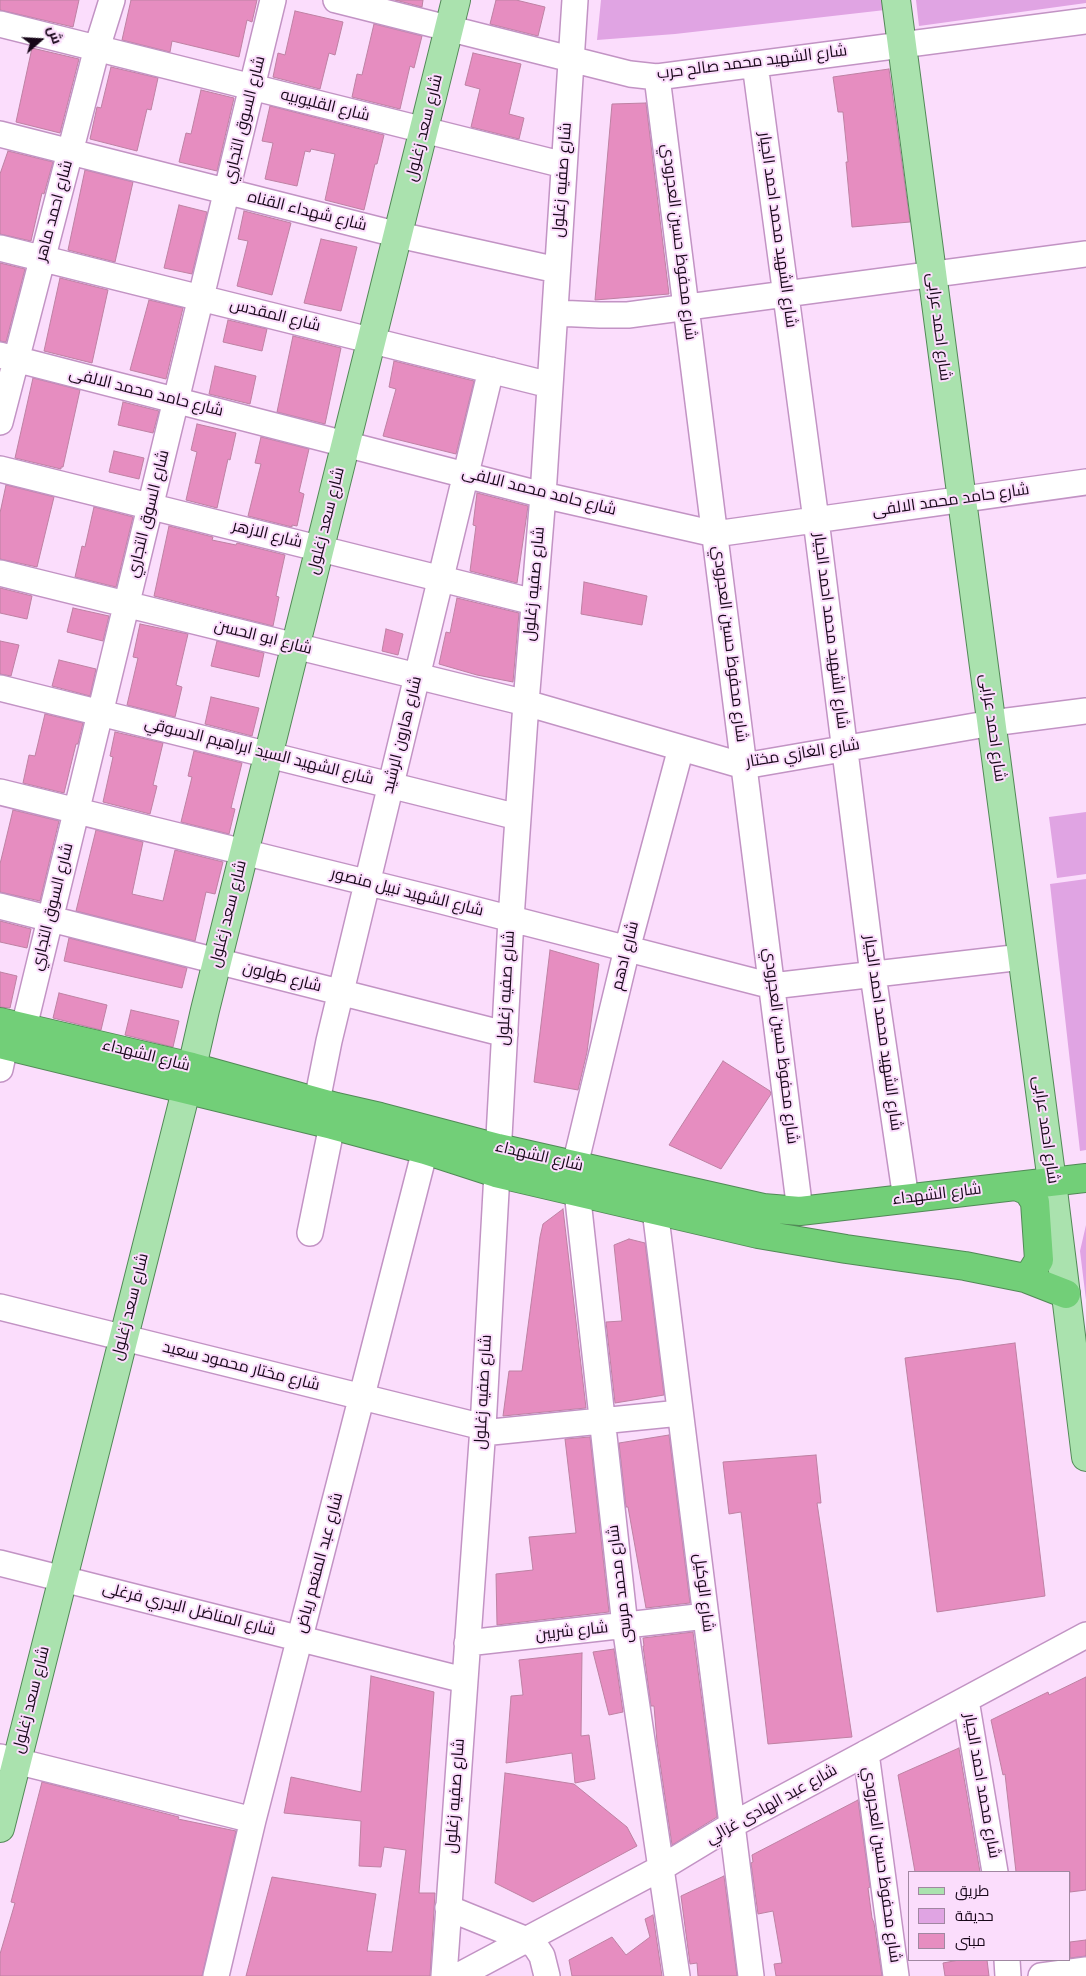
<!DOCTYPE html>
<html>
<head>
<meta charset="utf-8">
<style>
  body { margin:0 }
  #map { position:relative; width:1086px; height:1976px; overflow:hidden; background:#fbddfc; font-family:"Nunito Sans",Cairo,sans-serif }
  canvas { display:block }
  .legend { position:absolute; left:908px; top:1871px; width:162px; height:90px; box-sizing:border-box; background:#fbddfc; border:1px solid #a087a1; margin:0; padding:6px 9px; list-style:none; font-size:15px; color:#180719 }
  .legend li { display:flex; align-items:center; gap:10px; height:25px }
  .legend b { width:25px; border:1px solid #a087a1 }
  .north { position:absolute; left:15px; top:15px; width:50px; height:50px; -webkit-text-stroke:4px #fbddfc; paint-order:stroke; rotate:71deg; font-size:14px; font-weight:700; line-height:20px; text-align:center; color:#180719 }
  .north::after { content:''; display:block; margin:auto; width:18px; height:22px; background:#180719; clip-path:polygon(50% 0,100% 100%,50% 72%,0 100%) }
</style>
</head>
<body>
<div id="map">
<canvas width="1086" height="1976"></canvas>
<ul class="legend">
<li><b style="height:6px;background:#aae2ae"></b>طريق</li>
<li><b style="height:14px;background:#e0a4e3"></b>حديقة</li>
<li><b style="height:14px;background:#e68dc0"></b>مبنى</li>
</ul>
<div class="north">ش</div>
</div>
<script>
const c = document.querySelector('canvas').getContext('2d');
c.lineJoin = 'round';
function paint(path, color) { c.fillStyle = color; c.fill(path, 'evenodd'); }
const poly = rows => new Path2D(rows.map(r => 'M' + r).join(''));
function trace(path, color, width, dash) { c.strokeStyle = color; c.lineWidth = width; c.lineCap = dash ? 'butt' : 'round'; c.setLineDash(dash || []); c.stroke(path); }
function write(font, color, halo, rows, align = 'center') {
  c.font = font + ' "Nunito Sans",Cairo,sans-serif'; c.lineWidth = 4; c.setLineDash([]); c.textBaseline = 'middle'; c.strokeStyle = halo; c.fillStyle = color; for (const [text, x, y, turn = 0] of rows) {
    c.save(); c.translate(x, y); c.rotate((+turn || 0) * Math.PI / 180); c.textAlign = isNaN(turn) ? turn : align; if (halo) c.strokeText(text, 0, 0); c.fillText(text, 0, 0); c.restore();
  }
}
const green = poly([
  [601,0,884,0,885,10,675,34,597,40],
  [916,0,1086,0,1086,3,919,26],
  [1086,812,1086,874,1057,878,1049,817],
  [1086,879,1086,1150,1080,1151,1050,884],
  [1086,1225,1086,1300,1080,1251]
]);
const building = poly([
  [0,0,79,0,73,27,0,10,0,0],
  [131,0,257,0,252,22,247,20,239,57,172,41,170,52,122,40,131,0],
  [395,0,423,0,422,7,395,0],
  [496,0,516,0,545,7,538,36,490,24,496,0],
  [295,11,343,22,335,55,329,53,320,89,273,77,278,53,285,55,295,11],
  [374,24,422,36,414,68,410,66,400,109,352,97,357,74,362,75,374,24],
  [32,48,79,59,60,133,16,122,32,48],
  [473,53,521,64,509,114,524,118,519,139,471,127,480,89,465,85,473,53],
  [111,67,158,78,151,110,147,109,137,151,90,139,97,107,101,108,111,67],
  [889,69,910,222,852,227,846,162,848,162,843,112,838,112,833,77,889,69],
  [201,90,234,98,217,171,179,162,186,133,191,134,201,90],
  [646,103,669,294,595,300,612,104,646,103],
  [270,106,384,135,377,164,375,164,364,210,325,200,335,154,311,149,310,152,305,151,297,186,265,179,273,143,262,141,270,106],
  [8,151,53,162,44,194,42,193,31,241,0,234,0,174,8,151],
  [85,170,133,182,115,262,68,250,85,170],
  [179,205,207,212,192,274,164,268,179,205],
  [244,211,291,223,272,295,237,286,248,241,238,239,244,211],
  [321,239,357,247,341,311,304,303,321,239],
  [0,263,25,269,6,342,0,341,0,263],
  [60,278,108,290,92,363,44,351,60,278],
  [149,300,183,308,166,379,130,370,149,300],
  [228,320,267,329,262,351,223,342,228,320],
  [293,336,341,348,325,424,277,412,293,336],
  [394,361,474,381,456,454,383,436,396,389,389,387,394,361],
  [215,366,256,376,250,404,209,394,215,366],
  [33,378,80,390,63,467,61,467,61,469,15,458,33,378],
  [123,402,159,411,153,433,118,425,123,402],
  [197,424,236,433,230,460,228,459,217,508,186,500,197,452,191,450,197,424],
  [261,437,309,449,299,492,304,494,297,526,292,525,292,527,248,516,261,464,255,463,261,437],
  [114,451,144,458,139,479,109,472,114,451],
  [6,485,54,497,37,567,0,559,0,513,6,485],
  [477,493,528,506,517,583,470,571,476,526,473,525,477,493],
  [94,507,133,517,116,587,75,577,82,546,85,547,94,507],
  [169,526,213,537,212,540,236,545,237,543,285,555,276,596,279,597,273,626,154,596,169,526],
  [584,582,647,596,642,625,581,614,584,582],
  [0,588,32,596,27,619,0,613,0,588],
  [457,598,519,613,513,682,477,675,439,664,446,632,450,633,457,598],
  [73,608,109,616,103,641,67,632,73,608],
  [140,624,188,634,176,685,182,687,175,717,127,705,138,658,133,657,140,624],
  [386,629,403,634,398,655,382,651,386,629],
  [0,641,19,645,11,676,0,674,0,641],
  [217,641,264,653,259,677,211,666,217,641],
  [59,660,96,669,90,696,52,686,59,660],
  [211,697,259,708,252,736,205,724,211,697],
  [45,714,83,723,78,744,76,744,64,793,23,783,29,755,35,756,45,714],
  [115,732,163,743,153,785,157,786,150,814,103,802,113,757,110,756,115,732],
  [194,751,242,763,231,808,235,809,229,834,181,822,192,777,188,776,194,751],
  [13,810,59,821,40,901,0,892,0,864,13,810],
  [96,830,143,842,132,894,163,901,175,850,223,862,215,894,206,892,195,941,76,911,96,830],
  [0,921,31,929,27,948,0,942,0,921],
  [69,938,187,968,182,988,64,961,69,938],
  [550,950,599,964,587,1052,578,1090,534,1082,550,950],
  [0,972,17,976,10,1008,0,1007,0,972],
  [59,993,107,1005,101,1030,53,1018,59,993],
  [131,1010,179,1021,173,1047,125,1035,131,1010],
  [723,1061,770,1091,771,1094,721,1169,669,1145,723,1061],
  [563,1209,586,1408,503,1416,509,1371,522,1371,540,1237,543,1224,563,1209],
  [629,1239,645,1243,664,1395,615,1403,606,1322,622,1321,614,1245,629,1239],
  [1015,1343,1045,1596,937,1612,905,1358,1015,1343],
  [669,1435,690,1603,646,1608,628,1507,626,1507,619,1443,669,1435],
  [590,1437,609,1612,497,1625,496,1574,533,1570,529,1537,576,1533,565,1439,590,1437],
  [816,1455,821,1503,817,1503,852,1737,768,1744,741,1512,729,1514,723,1462,816,1455],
  [693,1632,717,1817,672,1845,657,1742,654,1706,651,1706,643,1646,644,1646,643,1638,693,1632],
  [614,1649,623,1712,609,1715,593,1652,614,1649],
  [582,1653,581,1736,589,1735,595,1779,575,1783,572,1753,506,1763,511,1696,523,1695,519,1660,582,1653],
  [371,1676,434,1692,419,1893,435,1893,430,1976,246,1976,272,1877,376,1894,367,1951,392,1952,406,1850,384,1847,381,1867,359,1866,361,1821,284,1813,291,1777,361,1792,371,1676],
  [1086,1677,1086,1890,1070,1892,1070,1872,1016,1872,1005,1774,1003,1775,991,1720,1048,1692,1049,1695,1086,1677],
  [959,1748,980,1872,915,1872,898,1775,959,1748],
  [505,1773,574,1784,627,1827,637,1846,533,1902,495,1883,505,1773],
  [42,1782,179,1817,178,1819,236,1831,202,1976,0,1976,0,1954,15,1903,11,1902,42,1782],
  [858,1800,870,1887,868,1888,872,1918,874,1923,882,1976,776,1976,774,1964,782,1963,773,1911,758,1914,751,1863,753,1862,752,1855,858,1800],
  [724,1876,737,1976,698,1976,697,1963,690,1964,681,1896,724,1876],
  [653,1915,662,1976,572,1976,569,1960,612,1937,626,1955,650,1937,645,1919,653,1915],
  [1086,1940,1086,1956,1070,1958,1070,1942,1086,1940],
  [959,1960,987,1960,989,1976,945,1976,943,1963,959,1960]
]);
const minor = poly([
  [336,0,630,74,657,77,1086,21],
  [0,24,564,165],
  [755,64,816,520,873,975,906,1199],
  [657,77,800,1211],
  [0,134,399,235,557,270],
  [0,248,550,385],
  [555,313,600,315,628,315,1086,254],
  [0,355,543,495,715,534,1086,482],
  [0,422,97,48,112,0],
  [0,469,534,602],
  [0,573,526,703,744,766,992,723,1086,711],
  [0,688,518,817],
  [0,792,438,900,772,986,1022,957],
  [0,906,505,1034],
  [24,1027,273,0],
  [0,1069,5,1046],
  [317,1101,329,1041,491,370],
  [575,1165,627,949,681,748],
  [577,1191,625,1626,677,1976],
  [655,1210,751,1976],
  [310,1233,332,1125],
  [0,1307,483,1427],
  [482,1433,680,1413],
  [0,1563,464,1680],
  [467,1643,706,1616],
  [966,1700,995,1872],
  [866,1753,896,1976],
  [0,1757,253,1820],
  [448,1908,527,1940,536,1947,542,1956,547,1976],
  [1007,1960,1008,1976],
  [216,1976,253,1820,425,1150],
  [444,1976,483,1427,511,919,526,703,543,495,575,0],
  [458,1976,661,1868,732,1825,1086,1635],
  [1041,1976,1086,1970]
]);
const major = poly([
  [896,0,1052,1182,1086,1457],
  [0,1828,192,1067,205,1010,456,0]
]);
const highway = poly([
  [0,1022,192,1067,336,1107,380,1117,498,1148,763,1208,800,1211,1086,1178],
  [0,1044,332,1125,425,1150,496,1173,758,1234,846,1249,965,1266,1025,1278,1066,1294],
  [1016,1186,1028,1191,1035,1202,1039,1260,1031,1273,1025,1278]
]);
const streetNames = [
  ["شارع الشهيد محمد صالح حرب",752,63,-7],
  ["شارع القليوبيه",325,106,14],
  ["شارع السوق التجاري",245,120,-76],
  ["شارع سعد زغلول",425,128,-76],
  ["شارع صفيه زغلول",563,180,-86],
  ["شارع احمد ماهر",55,211,-75],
  ["شارع شهداء القناه",307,212,14],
  ["شارع الشهيد محمد احمد الجيار",777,230,82],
  ["شارع محفوظ حسين العجرودي",678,242,83],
  ["شارع المقدس",275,316,14],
  ["شارع احمد عرابى",938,327,83],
  ["شارع حامد محمد الالفى",146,393,14],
  ["شارع حامد محمد الالفى",539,492,14],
  ["شارع حامد محمد الالفى",951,501,-8],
  ["شارع السوق التجاري",149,514,-76],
  ["شارع سعد زغلول",327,521,-76],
  ["شارع الازهر",267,535,14],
  ["شارع صفيه زغلول",535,584,-85],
  ["شارع الشهيد محمد احمد الجيار",830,631,83],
  ["شارع ابو الحسن",263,638,14],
  ["شارع محفوظ حسين العجرودي",729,644,83],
  ["شارع احمد عرابى",992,728,82],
  ["شارع هارون الرشيد",403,735,-76],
  ["شارع الشهيد السيد ابراهيم الدسوقي",259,752,14],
  ["شارع الغازي مختار",803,754,-9],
  ["شارع الشهيد نبيل منصور",407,893,14],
  ["شارع السوق التجاري",53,907,-76],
  ["شارع سعد زغلول",229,914,-76],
  ["شارع ادهم",626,956,-76],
  ["شارع طولون",282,978,14],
  ["شارع صفيه زغلول",507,988,-87],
  ["شارع الشهيد محمد احمد الجيار",882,1033,82],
  ["شارع محفوظ حسين العجرودي",780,1046,83],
  ["شارع الشهداء",146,1056,14],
  ["شارع احمد عرابى",1045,1130,82],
  ["شارع الشهداء",539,1157,13],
  ["شارع الشهداء",937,1195,-7],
  ["شارع سعد زغلول",131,1307,-76],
  ["شارع مختار محمود سعيد",241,1367,14],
  ["شارع صفيه زغلول",484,1392,-87],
  ["شارع عبد المنعم رياض",320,1563,-75],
  ["شارع محمد مرسى",621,1584,-97],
  ["شارع الوكيل",703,1593,83],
  ["شارع المناضل البدري فرغلى",189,1610,14],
  ["شارع شربين",572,1632,-6],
  ["شارع سعد زغلول",32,1700,-76],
  ["شارع محمد احمد الجيار",981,1786,80],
  ["شارع صفيه زغلول",456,1796,-86],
  ["شارع عبد الهادى غزالي",772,1805,-29],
  ["شارع محفوظ حسين العجرودي",881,1865,82]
];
paint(green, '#e0a4e3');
paint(building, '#e68dc0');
trace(building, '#be81a3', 1);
trace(minor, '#c293c4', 28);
trace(major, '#528957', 30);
trace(highway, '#528957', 30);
trace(minor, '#fff', 25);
trace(major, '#aae2ae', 28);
trace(highway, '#72cf78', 28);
write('16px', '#180719', '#fbddfc', streetNames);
</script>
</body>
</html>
